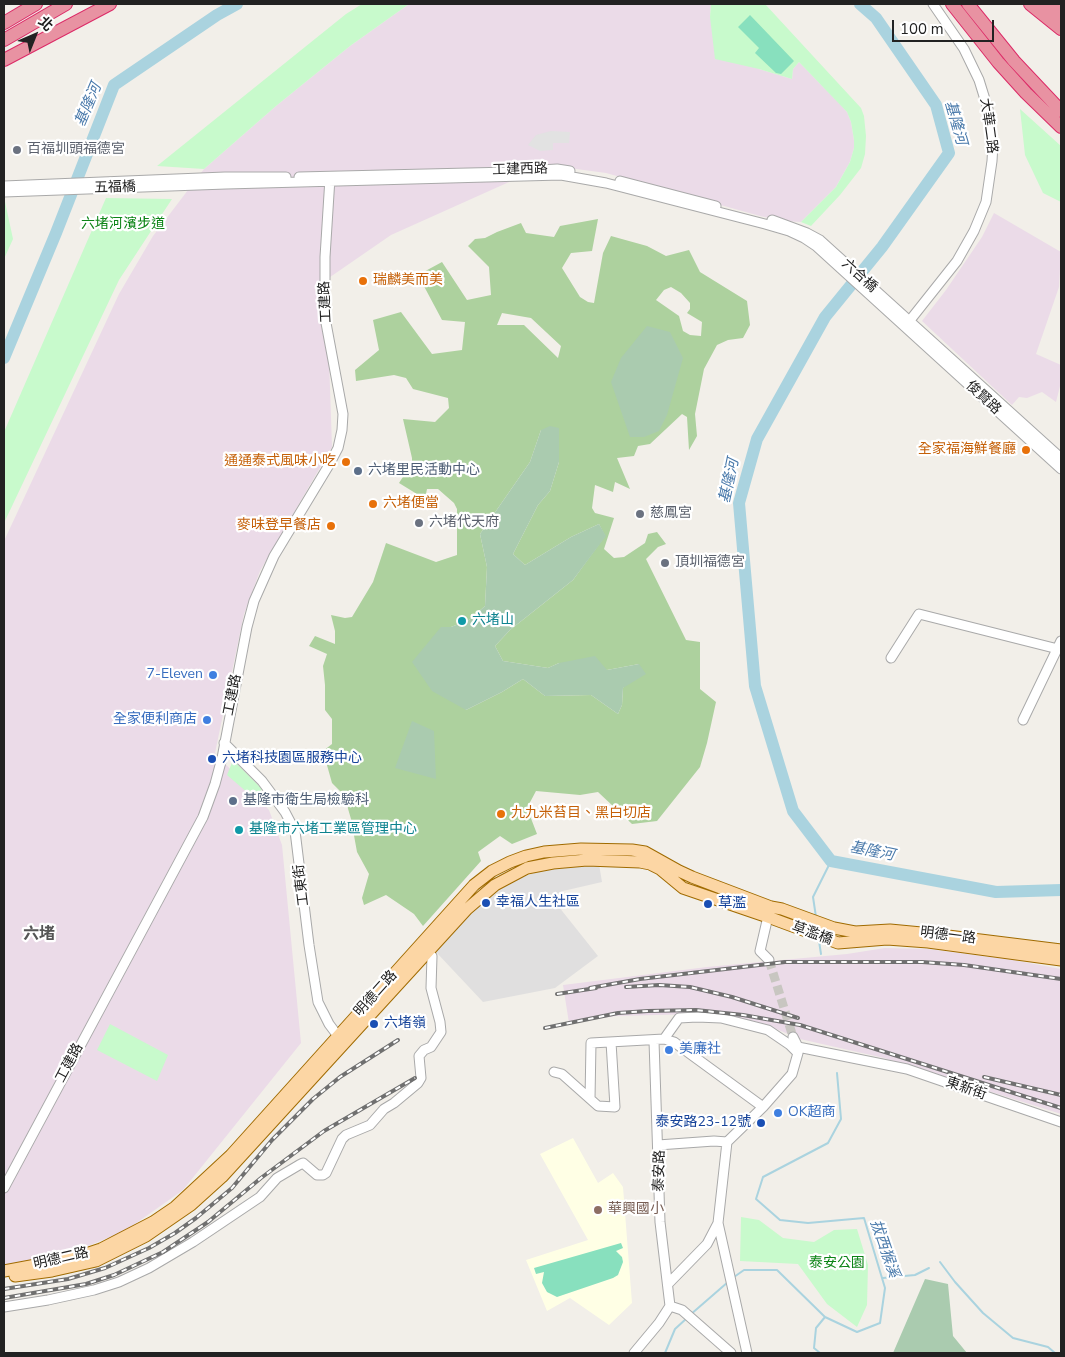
<!DOCTYPE html>
<html>
<head>
<meta charset="utf-8">
<style>
  body { margin:0 }
  #map { position:relative; width:1065px; height:1357px; overflow:hidden; background:#f2efe9; font-family:"Nunito Sans","Noto Sans TC",sans-serif }
  canvas { display:block }
  .frame { position:absolute; inset:0; border:5px solid #222; pointer-events:none }
  .north { position:absolute; left:10px; top:10px; width:50px; height:50px; -webkit-text-stroke:4px #fff; paint-order:stroke; rotate:44deg; font-size:14px; font-weight:700; line-height:20px; text-align:center; color:#222 }
  .north::after { content:''; display:block; margin:auto; width:18px; height:22px; background:#222; clip-path:polygon(50% 0,100% 100%,50% 72%,0 100%) }
  .scale { position:absolute; left:892px; top:20px; width:102px; height:22px; box-sizing:border-box; border:2px solid #222; border-top:0; padding-left:6px; font-size:15px; line-height:18px; white-space:nowrap; color:#222; -webkit-text-stroke:4px #fff; paint-order:stroke }
</style>
</head>
<body>
<div id="map">
<canvas width="1065" height="1357"></canvas>
<div class="frame"></div>
<div class="north">北</div>
<div class="scale">100 m</div>
</div>
<script>
const c = document.querySelector('canvas').getContext('2d');
c.lineJoin = 'round';
function paint(path, color) { c.fillStyle = color; c.fill(path, 'evenodd'); }
const poly = rows => new Path2D(rows.map(r => 'M' + r).join(''));
function trace(path, color, width, dash) { c.strokeStyle = color; c.lineWidth = width; c.lineCap = dash ? 'butt' : 'round'; c.setLineDash(dash || []); c.stroke(path); }
function write(font, color, halo, rows, align = 'center') {
  c.font = font + ' "Nunito Sans","Noto Sans TC",sans-serif'; c.lineWidth = 4.5; c.setLineDash([]); c.textBaseline = 'middle'; c.strokeStyle = halo; c.fillStyle = color; for (const [text, x, y, turn = 0] of rows) {
    c.save(); c.translate(x, y); c.rotate((+turn || 0) * Math.PI / 180); c.textAlign = isNaN(turn) ? turn : align; if (halo) c.strokeText(text, 0, 0); c.fillText(text, 0, 0); c.restore();
  }
}
const residential = poly([
  [599,864,602,882,563,891,551,897,598,956,555,988,483,1002,436,952,458,925,483,899,508,882,546,869]
]);
const industrial = poly([
  [409,4,711,4,710,17,759,69,792,79,793,69,799,62,840,104,847,112,851,122,854,140,854,148,850,162,836,187,801,222,783,221,760,216,606,173,547,165,391,235,320,284,319,317,329,358,332,447,260,571,244,614,215,753,269,810,282,845,301,1043,183,1190,125,1231,68,1254,4,1265,4,541,119,294,153,236,204,169,276,106,350,46],
  [994,213,1061,252,1059,287,1036,354,1061,365,1061,382,1056,402,1042,392,1027,398,1019,397,1012,405,922,321,946,290,982,237],
  [885,948,928,949,1013,960,1061,969,1061,1114,884,1058,800,1039,769,1026,696,1014,616,1016,569,1023,563,985,707,967,847,954]
]);
const education = poly([
  [573,1138,598,1183,613,1173,623,1187,632,1303,609,1325,570,1298,547,1311,526,1260,588,1240,540,1154]
]);
const forest = poly([
  [598,219,592,251,571,253,562,268,580,297,588,302,594,303,603,253,611,236,647,246,666,256,689,250,700,272,747,301,750,325,743,338,728,340,717,345,704,369,695,414,697,436,689,450,687,417,682,414,650,444,638,446,634,456,617,458,630,489,615,482,613,492,595,485,592,508,595,513,614,518,604,549,614,558,624,557,645,543,648,534,657,532,666,544,658,547,646,559,686,640,700,642,700,689,716,702,707,743,700,767,657,821,632,824,598,792,580,795,536,791,527,808,537,834,512,844,500,836,478,852,481,861,423,926,414,914,386,895,364,905,362,898,369,874,357,852,351,819,344,795,332,783,323,751,332,744,332,719,325,710,325,685,323,666,327,654,309,646,315,636,335,644,335,631,331,615,345,618,352,617,373,582,386,543,436,562,457,555,457,509,454,503,438,489,427,489,425,499,399,483,412,463,412,458,403,419,435,422,449,408,448,398,413,389,406,378,394,375,356,381,355,370,379,350,373,320,401,312,432,354,462,350,465,322,442,320,418,275,442,262,467,300,491,295,489,267,468,246,475,239,485,238,497,232,521,223,526,233,554,237,560,226],
  [671,287,681,293,690,303,690,309,687,313,702,322,701,336,690,335,683,331,679,316,656,300,664,290],
  [502,313,531,318,561,346,558,358,524,325,497,325],
  [541,430,559,462,550,491,538,505,513,554,525,565,571,537,599,524,605,536,573,580,510,630,495,646,503,661,548,668,559,663,607,670,639,664,623,688,622,705,618,714,591,695,545,696,523,679,502,692,466,710,441,627,451,627,469,620,485,606,487,567,480,534,530,462]
]);
const cemetery = poly([
  [647,326,670,332,683,358,667,415,659,431,644,437,630,437,611,382,621,358],
  [550,426,559,428,559,462,550,491,538,505,513,554,525,565,571,537,599,524,606,536,573,580,510,630,495,646,503,661,548,668,559,663,595,656,607,670,639,664,646,674,623,688,622,705,618,714,591,695,545,696,523,679,502,692,466,710,432,691,412,662,441,627,451,627,469,620,485,606,487,567,480,534,530,462,541,430],
  [412,721,434,731,436,779,395,768],
  [925,1279,948,1284,953,1336,967,1353,893,1353]
]);
const park = poly([
  [362,4,409,4,350,46,276,106,204,169,157,166,346,14],
  [711,4,765,4,861,108,864,116,866,136,865,154,861,168,840,195,811,226,801,222,836,187,850,162,854,148,854,140,851,122,847,112,799,62,793,69,792,79,759,69,715,59,710,17],
  [1020,109,1061,146,1061,202,1043,193,1025,155],
  [4,197,13,239,4,259],
  [106,198,172,199,119,280,4,523,4,432],
  [233,760,262,789,256,800,227,775],
  [110,1024,168,1055,157,1081,97,1050],
  [741,1217,759,1220,783,1238,814,1242,834,1230,857,1229,868,1265,867,1305,857,1327,827,1304,798,1264,740,1261]
]);
const pitch = poly([
  [750,15,794,61,781,74,776,73,755,53,759,48,738,27],
  [621,1243,623,1248,616,1251,622,1257,623,1262,618,1275,613,1278,557,1297,547,1292,542,1283,544,1272,536,1274,534,1268]
]);
const parking = poly([
  [551,131,570,132,569,143,553,143,553,150,540,151,528,145,536,135]
]);
const stream = poly([
  [816,917,813,897,831,861],
  [819,941,821,954],
  [940,1262,955,1282,983,1313,1013,1338,1048,1347,1055,1353],
  [734,1277,744,1270,777,1270,825,1317,857,1332,880,1323,885,1288,864,1218,808,1223,780,1220,756,1199,763,1177,828,1143,841,1119,837,1073],
  [883,1278,915,1275,929,1268],
  [690,1315,728,1282],
  [665,1353,675,1329,687,1318],
  [820,1353,814,1348,816,1328,825,1317]
]);
const river = poly([
  [860,4,876,18,936,105,949,153,882,247,825,317,757,439,739,503,755,686,793,811,831,861,996,892,1061,890],
  [4,358,56,233,114,85,217,15,237,4]
]);
const minorTunnel = poly([
  [769,960,793,1037]
]);
const minor = poly([
  [541,170,557,169,570,171],
  [299,177,511,172],
  [620,181,716,206],
  [4,186,225,177,286,177],
  [4,192,226,184,561,175,606,183,765,224,789,231,804,238,816,246,1061,469],
  [772,220,807,233,820,240,1061,458],
  [907,324,957,261,974,231,986,202,992,161,993,144,988,109,979,80,964,49,933,4],
  [891,658,919,614,1058,649],
  [1023,720,1061,641],
  [224,743,262,781,285,812,295,831,309,945,318,1002,329,1024,341,1040],
  [769,960,760,951,769,912],
  [664,1039,679,1018,697,1017,721,1018,768,1030,790,1045,798,1053],
  [798,1047,907,1069,1061,1122],
  [554,1072,562,1074,598,1106,615,1107,611,1042],
  [590,1099,591,1043,664,1039,674,1042,763,1107],
  [727,1142,718,1223,747,1353],
  [658,1145,714,1141,727,1142,763,1107,792,1074,798,1053,798,1047,793,1037],
  [4,1188,203,817,215,784,222,758,247,627,254,601,274,556,329,465,338,448,342,430,343,414,326,323,325,304,325,257,330,178],
  [668,1284,707,1244,718,1223],
  [670,1306,682,1310,731,1353],
  [4,1307,48,1300,94,1290,119,1282,149,1268,193,1242,260,1197,277,1178,299,1165,303,1163,317,1175,323,1175,326,1173,342,1139,346,1135,370,1125,384,1109,394,1103,418,1083,421,1078,419,1056,424,1050,431,1047,441,1032,440,1022,431,988,432,956],
  [634,1353,659,1323,670,1306,660,1222,654,1041]
]);
const major = poly([
  [4,1271,52,1262,83,1255,101,1249,153,1222,175,1207,231,1155,474,885,492,871,510,862,526,856,544,852,581,849,632,850,645,852,679,871,692,877,771,907,782,909,834,928,855,932,890,930,932,934,1061,950],
  [15,1276,52,1271,96,1261,146,1236,191,1205,222,1177,467,909,495,885,527,868,553,863,587,860,640,862,650,864,660,869,683,888,768,917,838,943,887,939,928,942,1061,960]
]);
const highway = poly([
  [952,4,998,62,1026,93,1061,127],
  [968,4,1014,61,1061,111],
  [1030,4,1061,29],
  [1045,4,1061,20],
  [1060,4,1061,5],
  [4,23,36,4],
  [4,40,66,4],
  [4,60,110,4]
]);
const rail = poly([
  [626,987,659,985,690,987,732,997,798,1018],
  [590,988,640,979,785,962,922,962,964,965,1061,979],
  [557,994,596,988],
  [545,1028,618,1013,648,1011,696,1010,743,1015,800,1025,1061,1108],
  [984,1077,1061,1095],
  [4,1289,68,1279,105,1268,149,1248,175,1233,196,1218,232,1188,272,1140,313,1099,340,1077,398,1040],
  [4,1298,86,1284,114,1275,163,1252,208,1222,261,1178,324,1131,415,1078]
]);
const markers = [
  [17,150,5,"#6b7280"],
  [363,281,5,"#e8710a"],
  [1026,450,5,"#e8710a"],
  [346,462,5,"#e8710a"],
  [358,471,5,"#5c6f8a"],
  [373,504,5,"#e8710a"],
  [640,514,5,"#6b7280"],
  [419,523,5,"#6b7280"],
  [331,526,5,"#e8710a"],
  [665,563,5,"#6b7280"],
  [462,621,5,"#0f9aa8"],
  [213,675,5,"#3f7fe0"],
  [207,720,5,"#3f7fe0"],
  [212,759,5,"#1a4fb4"],
  [233,801,5,"#5c6f8a"],
  [501,814,5,"#e8710a"],
  [239,830,5,"#0f9aa8"],
  [486,903,5,"#1a4fb4"],
  [708,904,5,"#1a4fb4"],
  [374,1024,5,"#1a4fb4"],
  [669,1050,5,"#3f7fe0"],
  [778,1113,5,"#3f7fe0"],
  [761,1123,5,"#1a4fb4"],
  [598,1210,5,"#8d6e63"]
];
const streetNames = [
  ["大華二路",988,126,82],
  ["工建西路",520,170,-2],
  ["五福橋",115,188,-2],
  ["六合橋",859,276,42],
  ["工建路",326,302,-93],
  ["俊賢路",983,398,43],
  ["工建路",233,695,-79],
  ["工東街",302,885,-97],
  ["草濫橋",812,934,20],
  ["明德一路",948,936,7],
  ["明德二路",376,994,-48],
  ["工建路",70,1063,-62],
  ["東新街",966,1089,19],
  ["泰安路",660,1171,-88],
  ["明德二路",61,1259,-13]
];
const worshipNames = [
  ["百福圳頭福德宮",27,150],
  ["慈鳳宮",650,514],
  ["六堵代天府",429,523],
  ["頂圳福德宮",675,563]
];
const parkNames = [
  ["六堵河濱步道",123,225],
  ["泰安公園",837,1264]
];
const foodNames = [
  ["瑞麟美而美",373,281],
  ["全家福海鮮餐廳",1016,450,"right"],
  ["通通泰式風味小吃",336,462,"right"],
  ["六堵便當",383,504],
  ["麥味登早餐店",321,526,"right"],
  ["九九米苔目、黑白切店",511,814]
];
const serviceNames = [
  ["六堵里民活動中心",368,471],
  ["基隆市衛生局檢驗科",243,801]
];
const cultureNames = [
  ["六堵山",472,621],
  ["基隆市六堵工業區管理中心",249,830]
];
const shopNames = [
  ["7-Eleven",203,675],
  ["全家便利商店",197,720],
  ["美廉社",679,1050,"left"],
  ["OK超商",788,1113,"left"]
];
const transitNames = [
  ["六堵科技園區服務中心",222,759],
  ["幸福人生社區",496,903],
  ["草濫",718,904],
  ["六堵嶺",384,1024],
  ["泰安路23-12號",751,1123,"right"]
];
const educationNames = [
  ["華興國小",608,1210]
];
const waterNames = [
  ["基隆河",89,105,-67],
  ["基隆河",955,123,74],
  ["基隆河",730,481,-78],
  ["基隆河",872,852,11],
  ["拔西猴溪",884,1249,71]
];
const quarterNames = [
  ["六堵",39,935]
];
paint(residential, '#e0dfdf');
paint(industrial, '#ebdbe8');
paint(education, '#ffffe5');
paint(forest, '#add19e');
paint(cemetery, '#aacbaf');
paint(park, '#c8facc');
paint(pitch, '#88e0be');
paint(parking, '#e2e2e2');
trace(stream, '#aad3df', 2);
trace(river, '#aad3df', 12);
trace(minorTunnel, '#c8c6c1', 9, [9, 4.5]);
trace(minor, '#a9a9a9', 11);
trace(major, '#a06b00', 13);
trace(highway, '#dc2a67', 14);
trace(minor, '#fff', 9);
trace(major, '#fcd6a4', 11);
trace(highway, '#e892a2', 12);
trace(rail, '#707070', 4);
trace(rail, '#fff', 2, [5.5]);
for (const [x, y, r, color] of markers) { const dot = new Path2D(); dot.arc(x, y, r, 0, 2 * Math.PI); c.fillStyle = color; c.fill(dot); trace(dot, '#fff', 2); }
write('14px', '#222', '#fff', streetNames);
write('14px', '#5b616d', '#fff', worshipNames, 'left');
write('14px', '#0c8416', '#fff', parkNames);
write('14px', '#c56008', '#fff', foodNames, 'left');
write('14px', '#4e5e75', '#fff', serviceNames, 'left');
write('14px', '#0d838f', '#fff', cultureNames, 'left');
write('14px', '#366cbe', '#fff', shopNames, 'right');
write('14px', '#164399', '#fff', transitNames, 'left');
write('14px', '#785e54', '#fff', educationNames, 'left');
write('italic 15px', '#4a7aab', '#fff', waterNames);
write('bold 16px', '#555', '#fff', quarterNames);
</script>
</body>
</html>
